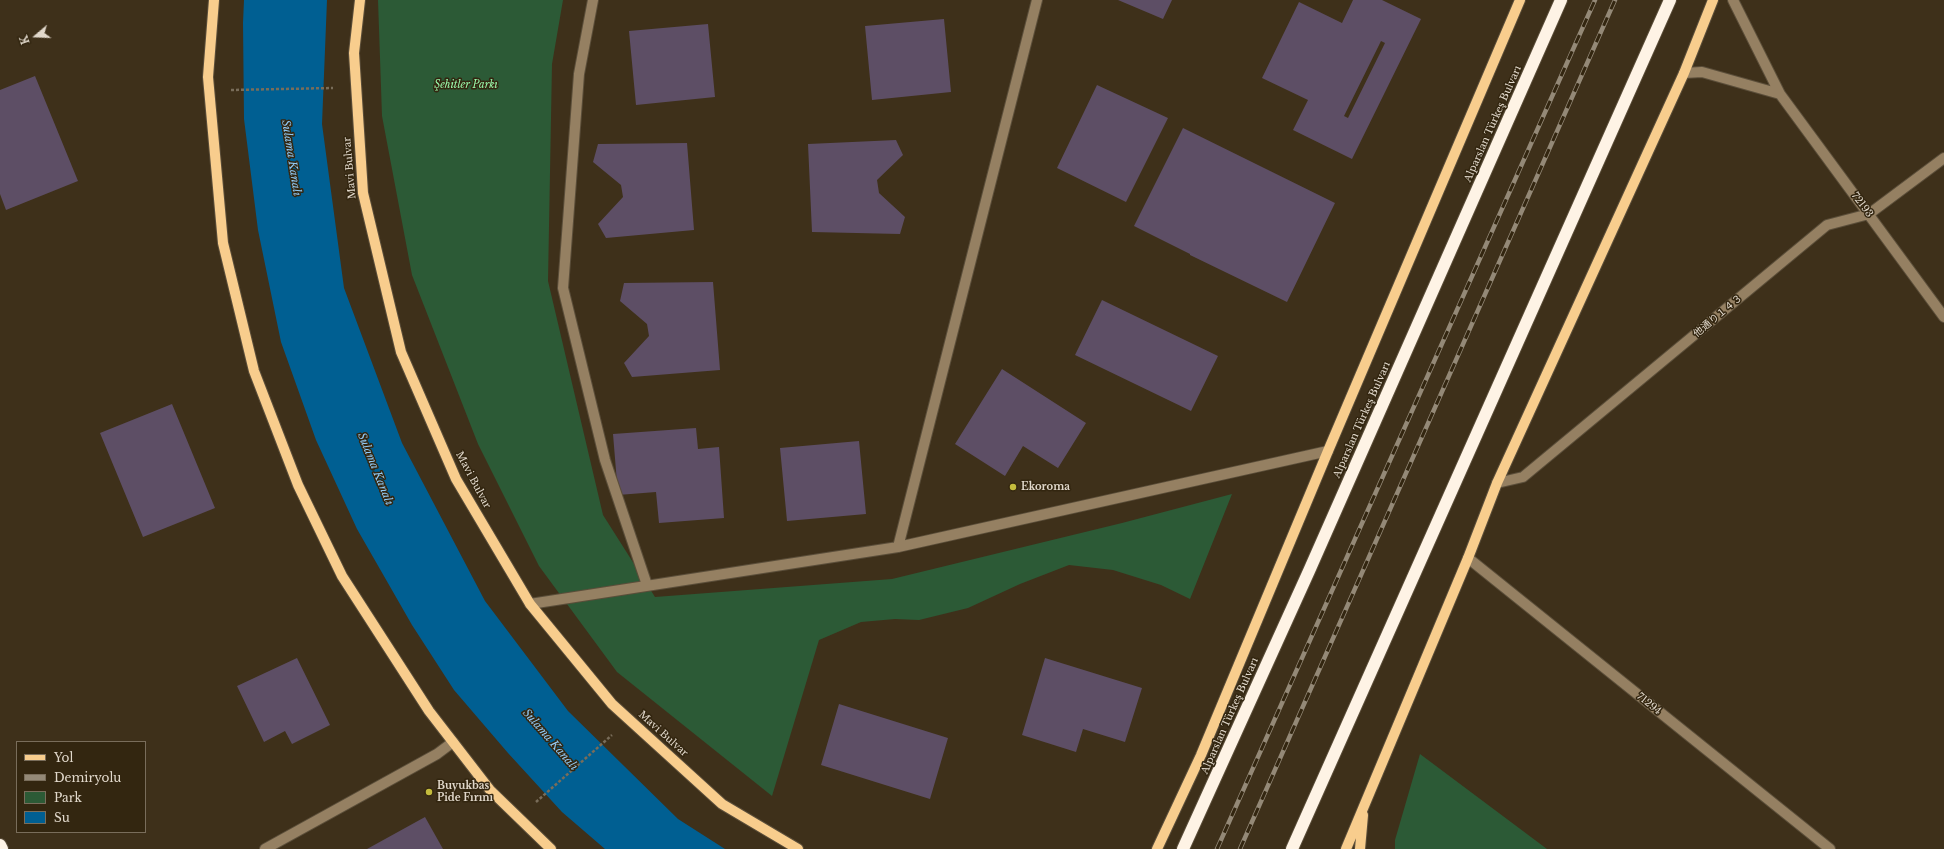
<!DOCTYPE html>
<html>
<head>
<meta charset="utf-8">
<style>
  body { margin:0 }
  #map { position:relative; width:1944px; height:849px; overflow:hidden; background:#3e301a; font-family:"Libre Baskerville",serif }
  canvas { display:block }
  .legend { position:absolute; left:16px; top:741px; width:130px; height:92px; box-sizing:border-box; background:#332610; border:1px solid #796d5b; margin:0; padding:5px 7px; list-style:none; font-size:12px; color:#e1d8cb }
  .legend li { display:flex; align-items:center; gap:8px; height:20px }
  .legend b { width:20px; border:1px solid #796d5b }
  .north { position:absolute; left:16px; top:16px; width:40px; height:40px; -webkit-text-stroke:3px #332610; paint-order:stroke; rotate:251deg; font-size:11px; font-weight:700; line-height:16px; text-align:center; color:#e1d8cb }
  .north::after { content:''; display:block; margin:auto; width:14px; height:18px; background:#e1d8cb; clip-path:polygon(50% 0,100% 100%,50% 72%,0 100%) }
</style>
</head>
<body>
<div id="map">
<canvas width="1944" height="849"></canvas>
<ul class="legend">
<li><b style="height:5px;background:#f8cd8d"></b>Yol</li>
<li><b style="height:5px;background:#948977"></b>Demiryolu</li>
<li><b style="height:11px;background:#2c5a36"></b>Park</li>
<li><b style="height:11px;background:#005f92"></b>Su</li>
</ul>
<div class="north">K</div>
</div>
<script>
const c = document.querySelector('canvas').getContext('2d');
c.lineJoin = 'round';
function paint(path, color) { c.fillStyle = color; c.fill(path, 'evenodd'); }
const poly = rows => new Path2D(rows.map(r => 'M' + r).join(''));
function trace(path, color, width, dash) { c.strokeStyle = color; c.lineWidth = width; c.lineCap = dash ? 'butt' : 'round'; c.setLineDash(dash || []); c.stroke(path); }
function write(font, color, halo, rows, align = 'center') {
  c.font = font + ' "Libre Baskerville","Noto Sans SC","Noto Sans JP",serif'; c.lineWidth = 3; c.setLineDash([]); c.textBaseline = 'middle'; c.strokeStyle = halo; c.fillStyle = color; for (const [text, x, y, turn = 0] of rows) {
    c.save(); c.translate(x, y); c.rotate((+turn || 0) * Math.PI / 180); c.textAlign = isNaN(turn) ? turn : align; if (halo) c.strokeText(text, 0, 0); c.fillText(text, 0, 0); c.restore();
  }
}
const green = poly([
  [378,0,563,0,552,64,548,281,603,515,655,597,892,579,1122,523,1232,494,1190,599,1161,585,1113,570,1069,565,1020,584,968,608,919,620,895,619,861,622,819,640,772,796,617,672,539,566,478,444,412,275,382,116],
  [1420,754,1547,849,1395,849,1395,840]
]);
const water = poly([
  [244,0,327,0,322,124,344,288,402,443,485,601,568,711,678,819,725,849,605,849,562,812,508,753,454,690,412,625,357,529,316,440,281,342,258,230,244,119,243,23]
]);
const building = poly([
  [1118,0,1172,0,1163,19],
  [1353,0,1382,0,1421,19,1352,159,1293,130,1308,100,1262,78,1299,2,1342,23],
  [1381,41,1385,43,1348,118,1344,116],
  [944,19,951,92,872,100,865,26],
  [708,24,715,97,636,105,629,31],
  [35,76,78,181,6,210,0,194,0,90],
  [1097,85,1168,118,1126,202,1057,168],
  [1183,128,1335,203,1287,302,1190,255,1190,254,1134,226],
  [896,140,903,155,877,180,879,193,905,217,900,234,812,232,808,144],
  [687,143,694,230,606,238,598,224,623,197,621,185,593,162,598,144],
  [713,282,720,370,632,377,624,363,649,336,647,324,620,301,624,283],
  [1102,300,1218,356,1191,411,1075,355],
  [1002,369,1086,423,1058,468,1023,446,1005,476,955,444],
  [172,404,215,508,143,537,100,433],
  [696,428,698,449,719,447,724,518,659,523,656,492,618,495,613,434],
  [859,441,866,514,787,521,780,448],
  [297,658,330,725,292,744,285,731,264,742,237,686],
  [1045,658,1142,688,1125,742,1083,729,1076,752,1022,735],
  [839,704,948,738,930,799,821,765],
  [425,817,443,849,367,849]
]);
const path = poly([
  [231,90,333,88],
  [536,802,612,735]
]);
const minor = poly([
  [593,0,579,74,563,288,605,460,647,585],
  [1733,0,1780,94,1944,317],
  [1684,73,1702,72,1780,94],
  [1497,483,1523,477,1827,225,1869,214,1944,158],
  [898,547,1037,0],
  [1468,558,1830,849],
  [530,604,898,547,1328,451],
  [265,849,437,754,453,742]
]);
const major = poly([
  [214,0,208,77,223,243,254,371,298,485,342,576,429,711,490,790,551,849],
  [360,0,354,53,363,193,401,352,456,479,530,604,612,704,722,804,798,849],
  [1157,849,1201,755,1328,451,1520,0],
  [1346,849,1468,558,1497,483,1684,73,1713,0],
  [1360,849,1363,815]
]);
const highway = poly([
  [0,845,2,849],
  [1183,849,1309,571,1561,0],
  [1292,849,1670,0]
]);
const rail = poly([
  [1217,849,1595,0],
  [1240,849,1615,0]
]);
const markers = [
  [1013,487,4,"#c5bc3d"],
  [429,792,4,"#c5bc3d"]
];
const parkNames = [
  ["Şehitler Parkı",466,85]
];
const streetNames = [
  ["Alparslan Türkeş Bulvarı",1493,124,-66],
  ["Mavi Bulvar",350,168,-95],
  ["72193",1862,205,53],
  ["他通り１４３",1718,316,-40],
  ["Alparslan Türkeş Bulvarı",1362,420,-66],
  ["Mavi Bulvar",473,480,62],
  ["71294",1649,704,39],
  ["Alparslan Türkeş Bulvarı",1230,716,-66],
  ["Mavi Bulvar",663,734,42]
];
const poiNames = [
  ["Ekoroma",1021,487],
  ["Buyukbas",437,786],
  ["Pide Fırını",437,798]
];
const waterNames = [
  ["Sulama Kanalı",291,158,81],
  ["Sulama Kanalı",375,469,68],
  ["Sulama Kanalı",550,740,49]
];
paint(green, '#2c5a36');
paint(water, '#005f92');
paint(building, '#5d4e65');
trace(minor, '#5b4e3a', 12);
trace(major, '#5b4e3a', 12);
trace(highway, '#5b4e3a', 14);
trace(path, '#796d5a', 2.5, [3, 2]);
trace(minor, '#958062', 10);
trace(major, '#f8cd8d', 10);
trace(highway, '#fef3e5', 12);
trace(rail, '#948977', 4.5);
trace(rail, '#332610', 3, [9]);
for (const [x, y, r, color] of markers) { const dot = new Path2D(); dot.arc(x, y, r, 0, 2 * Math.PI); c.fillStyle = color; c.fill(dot); trace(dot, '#332610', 1.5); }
write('italic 10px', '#9afbad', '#332610', parkNames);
write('10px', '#e1d8cb', '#332610', streetNames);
write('bold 10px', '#e1d8cb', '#332610', poiNames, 'left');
write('italic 11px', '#91caf5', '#332610', waterNames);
</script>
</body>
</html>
